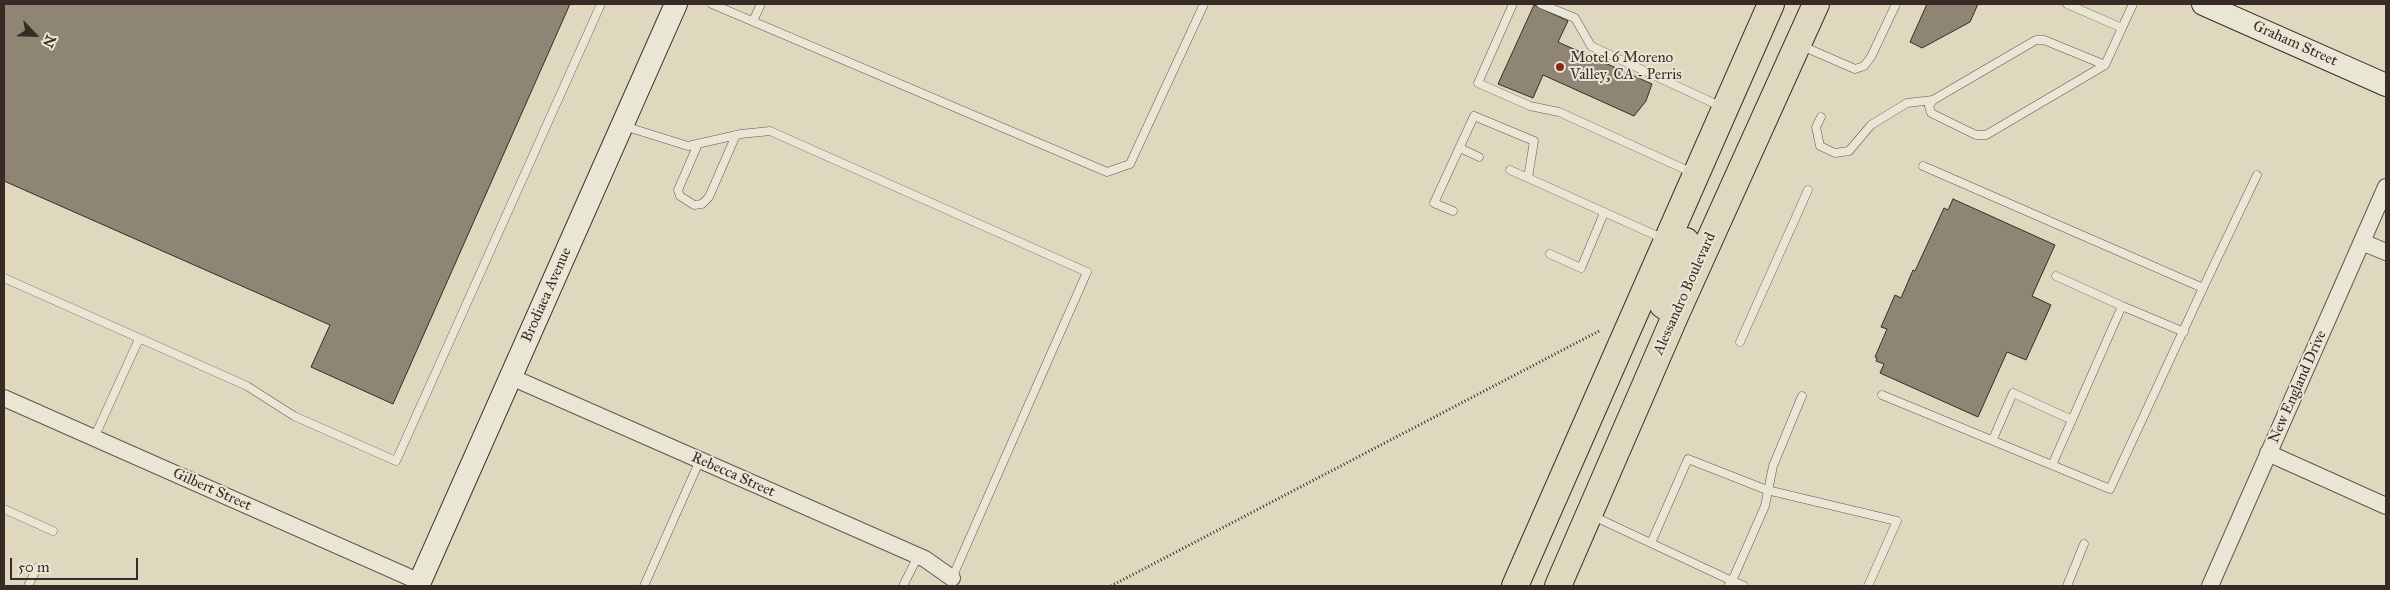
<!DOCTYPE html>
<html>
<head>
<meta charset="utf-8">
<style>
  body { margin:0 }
  #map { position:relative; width:2390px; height:590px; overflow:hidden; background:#dfd8be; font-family:"IM FELL Great Primer",serif }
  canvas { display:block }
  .frame { position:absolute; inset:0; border:5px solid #382b25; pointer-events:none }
  .north { position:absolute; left:10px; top:10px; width:50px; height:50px; -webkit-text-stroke:4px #eae6d5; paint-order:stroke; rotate:114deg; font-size:14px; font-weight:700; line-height:20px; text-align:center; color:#382b25 }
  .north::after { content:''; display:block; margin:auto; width:18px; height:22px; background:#382b25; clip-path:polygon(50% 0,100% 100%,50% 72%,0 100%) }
  .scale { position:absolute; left:10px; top:558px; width:128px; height:22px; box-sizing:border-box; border:2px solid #382b25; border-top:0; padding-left:6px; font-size:15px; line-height:18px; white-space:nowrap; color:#382b25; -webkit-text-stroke:4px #eae6d5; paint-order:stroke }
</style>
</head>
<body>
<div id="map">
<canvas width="2390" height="590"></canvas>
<div class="frame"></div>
<div class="north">N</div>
<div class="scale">50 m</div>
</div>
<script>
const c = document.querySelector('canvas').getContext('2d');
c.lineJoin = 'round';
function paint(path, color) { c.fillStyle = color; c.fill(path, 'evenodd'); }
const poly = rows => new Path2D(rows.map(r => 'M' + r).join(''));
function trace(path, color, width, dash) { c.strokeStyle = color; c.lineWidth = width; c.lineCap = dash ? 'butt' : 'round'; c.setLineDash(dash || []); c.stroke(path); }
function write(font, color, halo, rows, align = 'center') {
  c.font = font + ' "IM FELL Great Primer",serif'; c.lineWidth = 4; c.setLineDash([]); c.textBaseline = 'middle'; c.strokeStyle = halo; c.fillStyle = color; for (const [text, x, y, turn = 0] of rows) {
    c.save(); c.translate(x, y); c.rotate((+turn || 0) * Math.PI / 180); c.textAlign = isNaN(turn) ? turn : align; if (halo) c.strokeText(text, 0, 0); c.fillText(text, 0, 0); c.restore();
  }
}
const building = poly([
  [4,4,570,4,393,404,311,367,330,325,4,181,4,4],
  [1927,4,1978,4,1970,22,1922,48,1910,42,1927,4],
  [1534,5,1568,21,1558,42,1652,84,1646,101,1634,116,1543,75,1533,98,1498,84,1534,5],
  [1953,199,2055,245,2032,296,2051,305,2026,360,2007,352,1978,417,1880,373,1884,364,1876,361,1877,358,1875,357,1887,329,1881,327,1895,295,1901,298,1913,270,1915,271,1944,208,1948,210,1953,199]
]);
const path = poly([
  [1111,586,1601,330]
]);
const lane = poly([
  [712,4,1107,172,1130,164,1204,4],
  [1513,4,1478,83,1530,106,1559,112,1693,173],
  [1541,4,1575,18,1591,46,1722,107],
  [2067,4,2122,28],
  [753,21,761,4],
  [1802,46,1855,69,1864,66,1871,57,1896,4],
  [1933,100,1929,106,1931,113,1976,135,1986,135,2105,65,2133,4],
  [1821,117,1816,127,1820,146,1835,153,1849,151,1871,125,1907,103,1933,100,2036,40,2044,40,2105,65],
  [624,126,688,146,741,134,770,131,1087,272,952,578],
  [698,144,678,190,680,196,694,205,702,204,709,197,736,135],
  [1460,148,1479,157],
  [1923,166,2203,288,2257,175],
  [1510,170,1528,178],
  [1453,211,1434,203,1474,116,1534,141,1528,178,1664,239],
  [1550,254,1581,268,1604,213],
  [2056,276,2122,306],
  [4,278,247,386,294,416,396,461,601,4],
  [1740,342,1808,190],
  [1882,395,2110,489,2203,288],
  [94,438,139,339],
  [1993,439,2013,393,2072,420],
  [2053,463,2122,306,2184,332],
  [4,509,53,531],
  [1593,516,1732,581,1728,586],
  [1651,543,1688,459,1767,490,1897,521,1868,586],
  [28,586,37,568],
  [644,586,700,460],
  [903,586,918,556],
  [1744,586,1732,581,1765,506,1773,466,1802,396],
  [2067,586,2084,544]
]);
const street = poly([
  [2362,242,2386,252],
  [511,377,925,559,952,578],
  [4,398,420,582],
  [2268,453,2386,506],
  [2210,586,2386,187]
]);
const secondary = poly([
  [2203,4,2386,85],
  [418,586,676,4]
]);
const primary = poly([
  [1676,314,1663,305,1661,297,1686,241],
  [1515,586,1771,4],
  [1558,586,1676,314,1816,4]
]);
const markers = [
  [1560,67,5,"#8f2418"]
];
const streetNames = [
  ["Graham Street",2295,44,24],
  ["Alessandro Boulevard",1685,294,-66],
  ["Brodiaea Avenue",547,295,-66],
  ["New England Drive",2298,387,-66],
  ["Rebecca Street",733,475,24],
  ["Gilbert Street",212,490,24]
];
const poiNames = [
  ["Motel 6 Moreno",1570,58],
  ["Valley, CA - Perris",1570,75]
];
paint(building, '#8f8575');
trace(building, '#382b25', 1);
trace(lane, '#62564b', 9);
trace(street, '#62564b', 18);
trace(secondary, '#382b25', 24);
trace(primary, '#382b25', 28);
trace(path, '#382b25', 3, [1, 2.5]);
trace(lane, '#eae6d5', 8);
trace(street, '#eae6d5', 16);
trace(secondary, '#eae6d5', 22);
trace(primary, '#dfd8be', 26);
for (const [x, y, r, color] of markers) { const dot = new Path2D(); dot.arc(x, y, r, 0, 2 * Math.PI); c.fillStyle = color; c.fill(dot); trace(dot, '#eae6d5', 2); }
write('15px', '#382b25', '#eae6d5', streetNames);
write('15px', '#382b25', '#eae6d5', poiNames, 'left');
</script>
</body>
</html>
